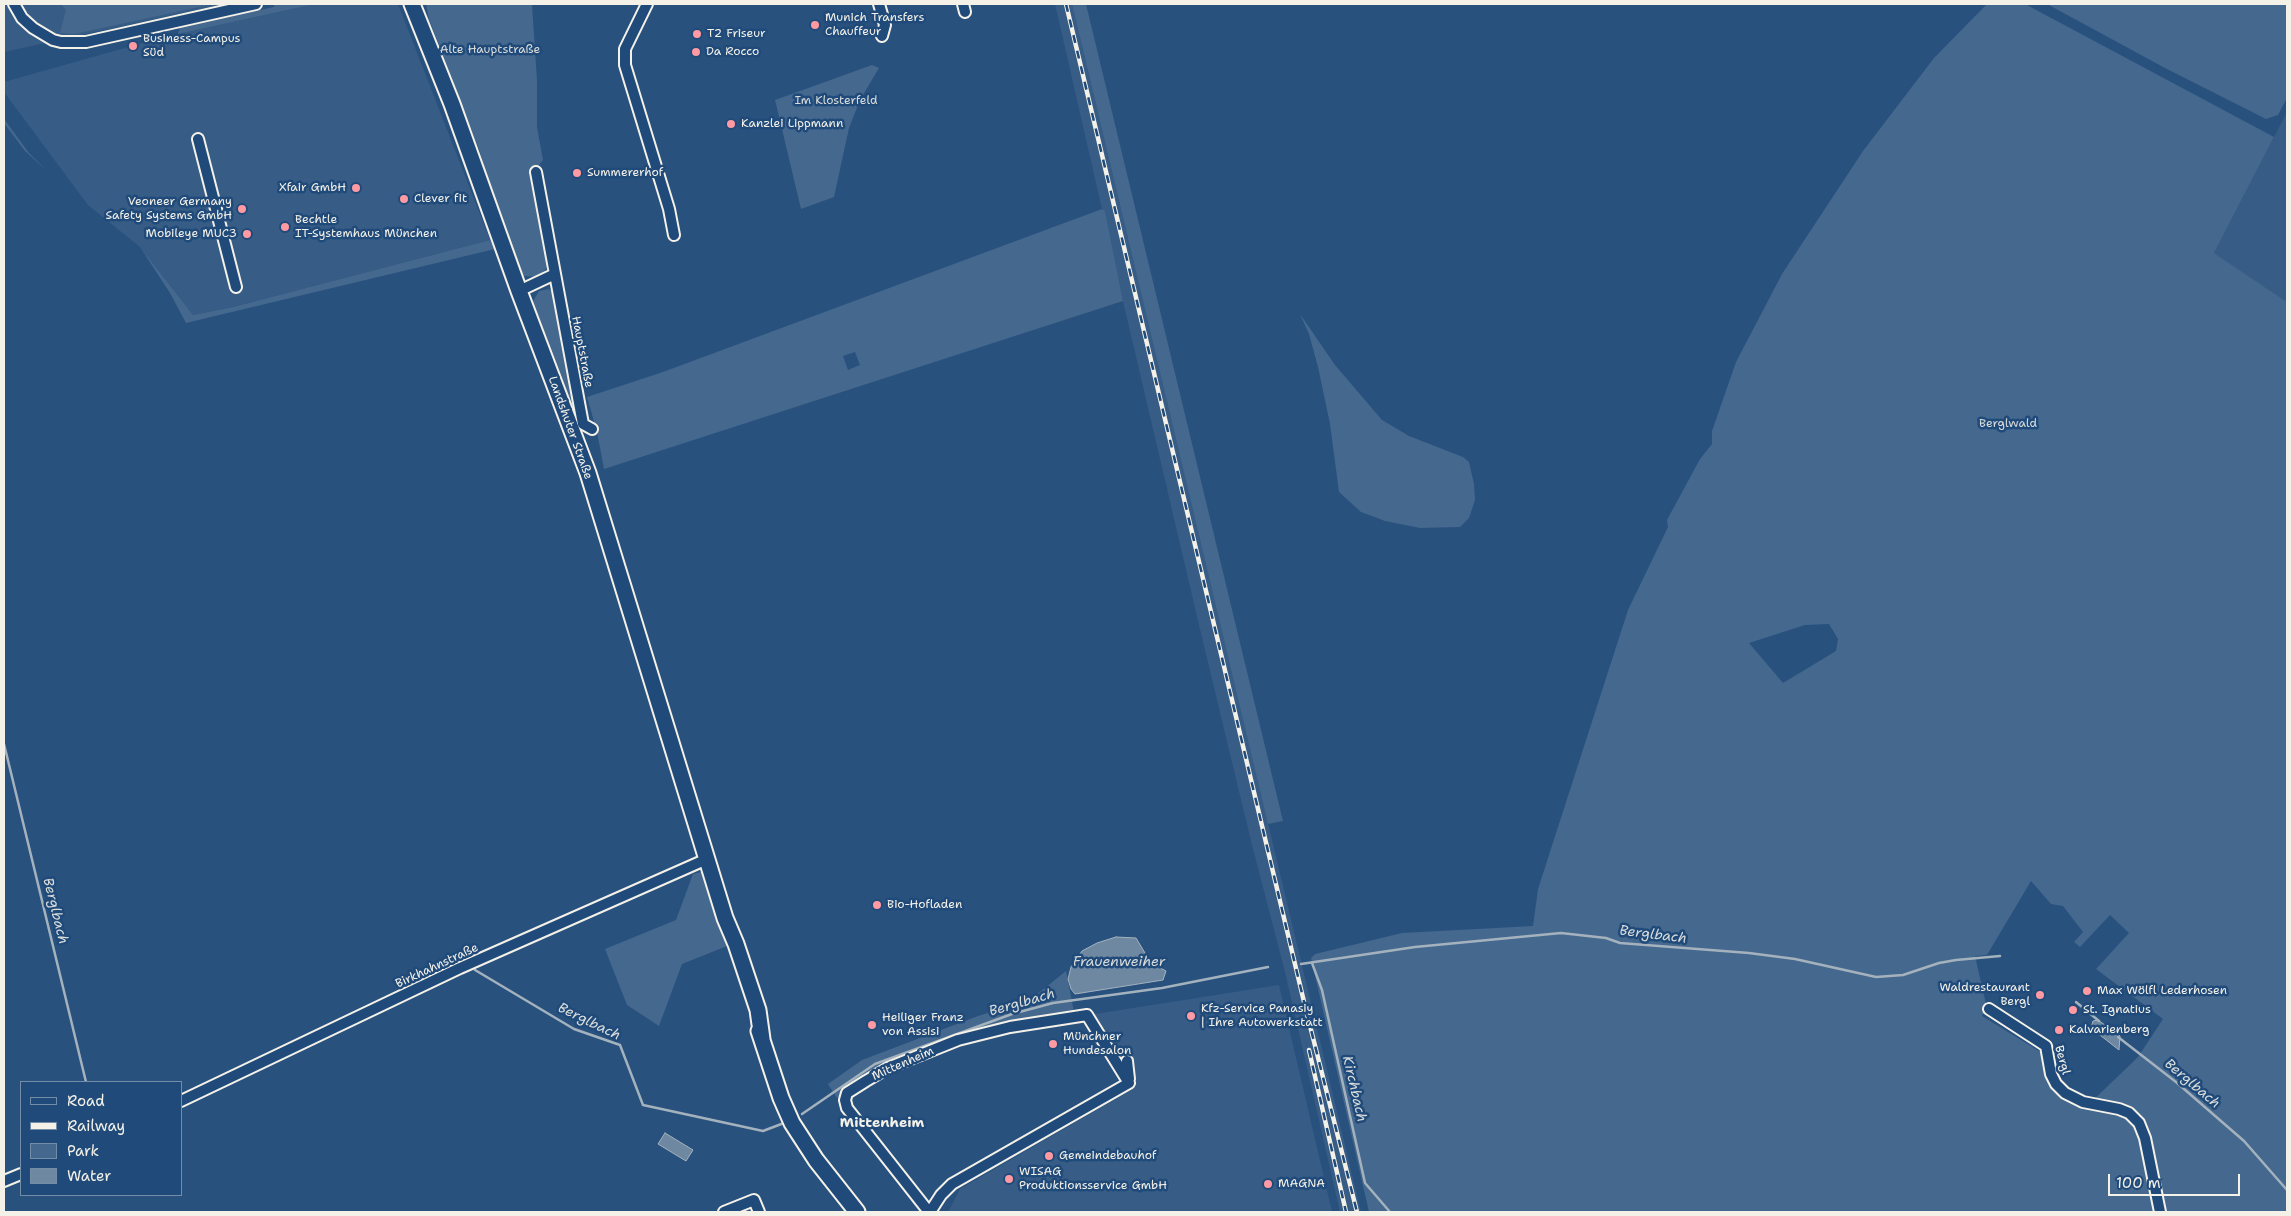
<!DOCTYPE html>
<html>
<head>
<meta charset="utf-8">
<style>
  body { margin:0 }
  #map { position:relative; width:2291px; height:1216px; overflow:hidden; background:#28517e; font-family:"Shantell Sans",sans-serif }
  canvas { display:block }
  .frame { position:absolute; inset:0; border:5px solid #f4f1e8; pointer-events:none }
  .legend { position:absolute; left:20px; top:1081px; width:162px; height:115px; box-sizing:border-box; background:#1f4a7a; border:1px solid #748da6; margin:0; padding:6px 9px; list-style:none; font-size:15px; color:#f4f1e8 }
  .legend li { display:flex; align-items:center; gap:10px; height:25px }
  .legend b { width:25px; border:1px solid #748da6 }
  .scale { position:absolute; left:2108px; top:1174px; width:132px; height:22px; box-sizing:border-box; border:2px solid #f4f1e8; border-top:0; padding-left:6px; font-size:15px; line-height:18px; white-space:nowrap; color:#f4f1e8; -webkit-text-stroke:4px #1f4a7a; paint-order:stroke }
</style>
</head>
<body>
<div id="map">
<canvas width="2291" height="1216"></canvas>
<div class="frame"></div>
<ul class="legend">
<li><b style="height:6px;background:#1f4a7a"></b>Road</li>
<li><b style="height:6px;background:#f4f1e8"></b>Railway</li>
<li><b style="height:14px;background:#45688e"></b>Park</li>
<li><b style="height:14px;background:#6e88a2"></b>Water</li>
</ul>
<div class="scale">100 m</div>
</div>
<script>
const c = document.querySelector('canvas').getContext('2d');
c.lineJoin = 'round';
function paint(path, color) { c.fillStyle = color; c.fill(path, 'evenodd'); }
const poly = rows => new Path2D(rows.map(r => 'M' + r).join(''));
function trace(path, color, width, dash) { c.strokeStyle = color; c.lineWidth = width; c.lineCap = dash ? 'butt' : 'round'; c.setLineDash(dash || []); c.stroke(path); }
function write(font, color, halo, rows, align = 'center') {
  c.font = font + ' "Shantell Sans",sans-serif'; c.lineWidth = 5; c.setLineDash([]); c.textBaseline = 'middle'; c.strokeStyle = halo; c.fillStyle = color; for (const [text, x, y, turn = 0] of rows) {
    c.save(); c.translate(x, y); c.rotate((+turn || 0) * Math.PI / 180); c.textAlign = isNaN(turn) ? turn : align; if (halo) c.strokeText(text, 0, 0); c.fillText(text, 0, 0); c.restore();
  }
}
const built = poly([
  [4,4,223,4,4,52],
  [315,4,398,4,490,240,233,307,193,315,140,247,88,205,4,92,4,82,164,37],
  [1055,4,1072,4,1361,1212,1340,1212,1285,972,1251,841,1199,625,1123,301,1105,211,1102,209],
  [2287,112,2287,302,2214,253],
  [1279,985,1332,1212,948,1212,960,1189,1133,1089,1089,1015]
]);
const green = poly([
  [61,4,213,4,74,34,60,33,66,10],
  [274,4,315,4,178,34,180,27,274,7],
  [426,4,532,4,537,80,537,127,543,160,532,174,548,258,546,269,538,277,524,276,515,266,495,210,480,152,429,19],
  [1072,4,1086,4,1283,821,1268,824],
  [1987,4,2025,4,2274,137,2214,253,2287,302,2287,1212,1369,1212,1311,958,1315,954,1402,933,1533,926,1538,889,1628,610,1668,527,1667,520,1700,459,1712,444,1712,431,1736,362,1782,274,1863,151,1934,58],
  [1829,624,1838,639,1836,651,1783,683,1749,643,1805,625],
  [2031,881,2051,904,2063,906,2083,932,2074,942,2080,947,2110,915,2129,933,2096,969,2163,1019,2138,1057,2086,1107,2047,1074,2044,1054,1982,1016,1987,1008,1975,956,1987,955],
  [2047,4,2287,4,2287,98,2278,115,2266,119,2165,68],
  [872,65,879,68,860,100,849,128,834,197,801,209,775,100],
  [4,119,29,153,48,172,25,151,4,123],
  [1102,209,1105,211,1123,301,604,469,597,432,587,397,663,372],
  [855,352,860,365,848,370,843,356],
  [490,240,495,249,186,323,170,293,140,247,193,315,233,307],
  [549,289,555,294,578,413,573,414,536,320,532,303,539,291],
  [1300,314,1335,365,1382,420,1409,436,1463,457,1469,462,1474,484,1475,500,1469,518,1460,527,1420,528,1385,521,1361,512,1339,492,1330,424,1318,367,1309,334],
  [705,871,727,946,682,964,659,1026,627,1005,605,949,676,920,693,874],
  [1066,971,1074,1012,1028,1020,859,1080,837,1098,828,1084,862,1060,978,1016,1030,1000]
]);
const water = poly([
  [1116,937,1136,938,1151,963,1166,971,1163,980,1075,994,1071,989,1068,979,1071,967,1082,951,1097,943,1116,937],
  [2098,1020,2120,1036,2119,1050,2091,1028,2093,1021,2098,1020],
  [665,1133,693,1150,686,1161,658,1144,665,1133]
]);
const stream = poly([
  [4,744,86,1082],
  [1312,963,1322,990,1365,1183,1390,1212],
  [1301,964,1415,947,1561,933,1606,938,1620,943,1749,953,1795,959,1876,977,1903,975,1939,963,1956,960,2000,956],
  [475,970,574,1029,620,1045,643,1105,763,1131,784,1123],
  [2076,1002,2099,1021],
  [2118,1037,2176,1082,2244,1141,2287,1190],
  [802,1114,875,1064,1012,1014,1053,1003,1162,988,1268,967]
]);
const minor = poly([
  [14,4,22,18,33,28,53,40,61,42,86,42,256,4],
  [647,4,625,49,625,65,669,209,674,235],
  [879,4,885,25,882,36],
  [963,4,965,12],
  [198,139,236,287],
  [536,172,583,424,592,429],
  [519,291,555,274],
  [1989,1009,2046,1046,2051,1074,2056,1084,2065,1093,2083,1102,2119,1109,2129,1113,2139,1123,2145,1138,2160,1212],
  [1127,1061,1129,1079],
  [181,1101,460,968,707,859],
  [4,1181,21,1174],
  [724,1212,754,1200,759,1212],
  [929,1212,847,1108,845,1100,847,1093,866,1081,888,1068,958,1040,1010,1027,1087,1015,1129,1083],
  [930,1212,941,1195,952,1184,1129,1083]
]);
const secondary = poly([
  [412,4,452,104,519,291,588,473,725,918,736,944,758,1010,762,1039],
  [759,1031,781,1098,792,1123,816,1160,857,1212]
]);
const rail = poly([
  [1066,4,1305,1006,1357,1212],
  [1309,1050,1346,1212]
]);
const markers = [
  [815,25,5,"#ff9aa2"],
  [697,34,5,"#ff9aa2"],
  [133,46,5,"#ff9aa2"],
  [696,52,5,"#ff9aa2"],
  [731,124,5,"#ff9aa2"],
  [577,173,5,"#ff9aa2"],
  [356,188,5,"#ff9aa2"],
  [404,199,5,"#ff9aa2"],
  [242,209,5,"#ff9aa2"],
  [285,227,5,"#ff9aa2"],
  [247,234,5,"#ff9aa2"],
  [877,905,5,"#ff9aa2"],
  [2087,991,5,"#ff9aa2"],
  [2040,995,5,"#ff9aa2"],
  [2073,1010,5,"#ff9aa2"],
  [1191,1016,5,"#ff9aa2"],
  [872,1025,5,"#ff9aa2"],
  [2059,1030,5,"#ff9aa2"],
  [1053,1044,5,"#ff9aa2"],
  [1049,1156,5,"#ff9aa2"],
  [1009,1179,5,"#ff9aa2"],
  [1268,1184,5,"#ff9aa2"]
];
const poiNames = [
  ["Munich Transfers",825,18],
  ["Chauffeur",825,32],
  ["T2 Friseur",707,34],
  ["Business-Campus",143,39],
  ["Süd",143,53],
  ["Da Rocco",706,52],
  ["Kanzlei Lippmann",741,124],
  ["Summererhof",587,173],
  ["Xfair GmbH",346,188,"right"],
  ["Clever fit",414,199],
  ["Veoneer Germany",232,202,"right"],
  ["Safety Systems GmbH",232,216,"right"],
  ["Bechtle",295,220],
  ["IT-Systemhaus München",295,234],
  ["Mobileye MUC3",237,234,"right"],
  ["Bio-Hofladen",887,905],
  ["Waldrestaurant",2030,988,"right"],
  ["Bergl",2030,1002,"right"],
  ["Max Wölfl Lederhosen",2097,991],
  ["Kfz-Service Panasiy",1201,1009],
  ["| Ihre Autowerkstatt",1201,1023],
  ["St. Ignatius",2083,1010],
  ["Heiliger Franz",882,1018],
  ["von Assisi",882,1032],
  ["Kalvarienberg",2069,1030],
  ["Münchner",1063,1037],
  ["Hundesalon",1063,1051],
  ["Gemeindebauhof",1059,1156],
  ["WISAG",1019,1172],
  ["Produktionsservice GmbH",1019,1186],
  ["MAGNA",1278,1184]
];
const parkNames = [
  ["Alte Hauptstraße",490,50],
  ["Im Klosterfeld",836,101],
  ["Berglwald",2008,424]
];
const streetNames = [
  ["Hauptstraße",582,352,79],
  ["Landshuter Straße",570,428,70],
  ["Birkhahnstraße",437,966,-25],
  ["Bergl",2062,1060,74],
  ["Mittenheim",903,1064,-24]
];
const waterNames = [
  ["Berglbach",55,911,76],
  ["Berglbach",1653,935,7],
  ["Frauenweiher",1119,962],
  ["Berglbach",1022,1003,-16],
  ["Berglbach",589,1022,26],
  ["Berglbach",2192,1084,40],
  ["Kirchbach",1354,1089,77]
];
const neighbourhoodNames = [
  ["Mittenheim",882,1123]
];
paint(built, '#375d86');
paint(green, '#45688e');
paint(water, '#6e88a2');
trace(water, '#a4b2be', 1);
trace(stream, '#a4b2be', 2.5);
trace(minor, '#f4f1e8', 14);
trace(secondary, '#f4f1e8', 19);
trace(minor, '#1f4a7a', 10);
trace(secondary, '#1f4a7a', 15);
trace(rail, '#f4f1e8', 4.5);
trace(rail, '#1f4a7a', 2.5, [8]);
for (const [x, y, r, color] of markers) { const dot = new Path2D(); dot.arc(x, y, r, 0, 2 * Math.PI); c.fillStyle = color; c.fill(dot); trace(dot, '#1f4a7a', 2); }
write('12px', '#f4f1e8', '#1f4a7a', poiNames, 'left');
write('12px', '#dadcda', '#1f4a7a', parkNames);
write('12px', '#f4f1e8', '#1f4a7a', streetNames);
write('italic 14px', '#d9dcda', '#1f4a7a', waterNames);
write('bold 14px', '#f4f1e8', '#1f4a7a', neighbourhoodNames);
</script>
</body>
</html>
